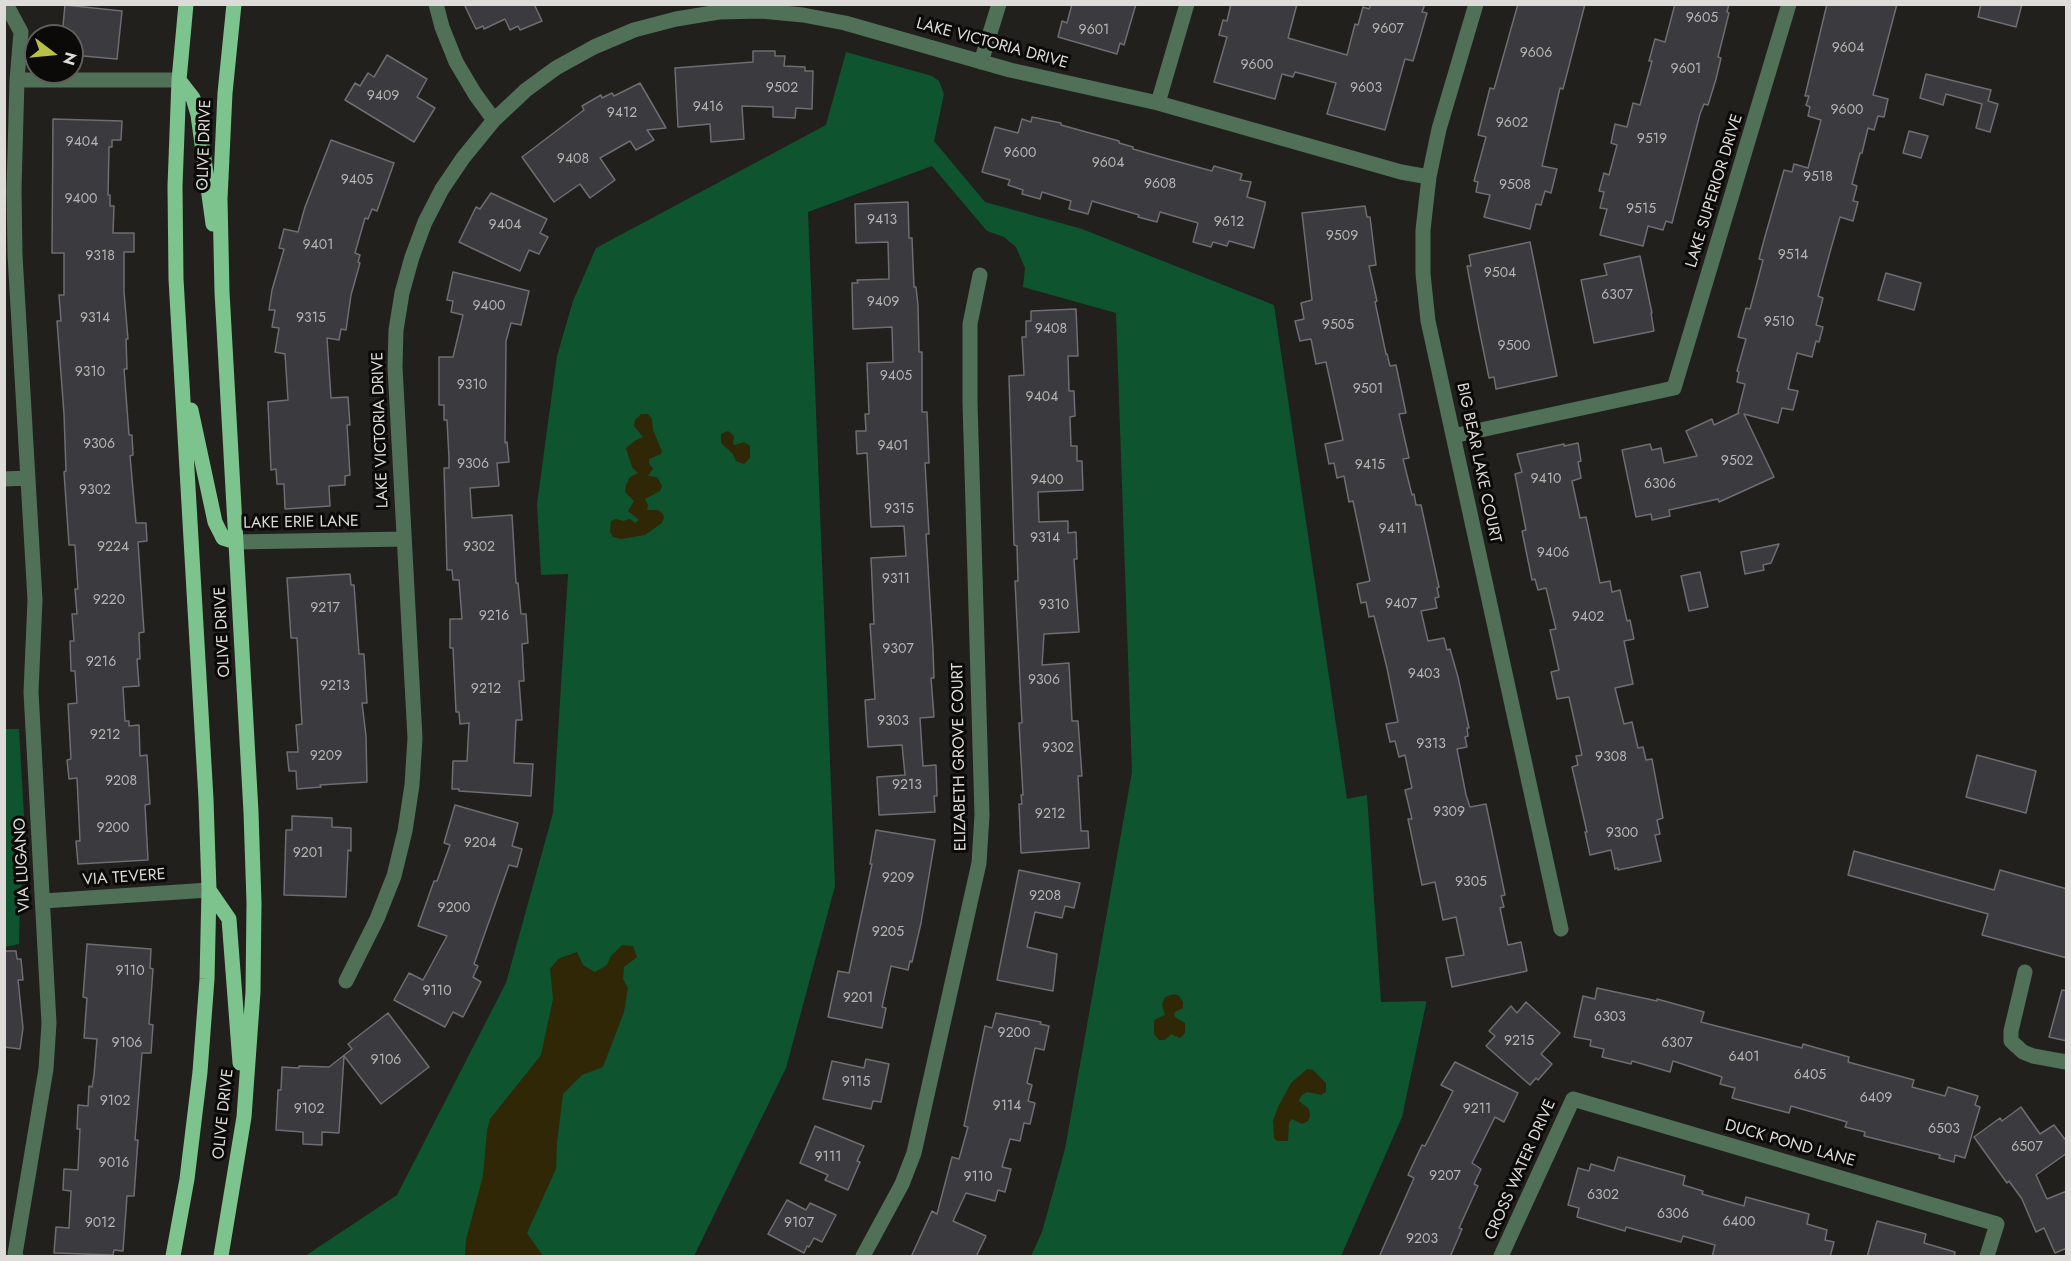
<!DOCTYPE html>
<html>
<head>
<meta charset="utf-8">
<style>
  body { margin:0 }
  #map { position:relative; width:2071px; height:1261px; overflow:hidden; background:#22201c; font-family:Jost,sans-serif }
  canvas { display:block }
  .frame { position:absolute; inset:0; border:6px solid #dddcd9; pointer-events:none }
  .north { position:absolute; left:24px; top:24px; width:60px; height:60px; box-sizing:border-box; background:#0b0a08; border:2px solid #5f5e5c; border-radius:50%; rotate:106deg; font-size:16px; font-weight:700; line-height:24px; text-align:center; color:#dddcd9 }
  .north::after { content:''; display:block; margin:auto; width:21px; height:27px; background:#b8c147; clip-path:polygon(50% 0,100% 100%,50% 72%,0 100%) }
</style>
</head>
<body>
<div id="map">
<canvas width="2071" height="1261"></canvas>
<div class="frame"></div>
<div class="north">N</div>
</div>
<script>
const c = document.querySelector('canvas').getContext('2d');
c.lineJoin = 'round';
function paint(path, color) { c.fillStyle = color; c.fill(path, 'evenodd'); }
const poly = rows => new Path2D(rows.map(r => 'M' + r).join(''));
function trace(path, color, width, dash) { c.strokeStyle = color; c.lineWidth = width; c.lineCap = dash ? 'butt' : 'round'; c.setLineDash(dash || []); c.stroke(path); }
function write(font, color, halo, rows, align = 'center') {
  c.font = font + ' Jost,sans-serif'; c.lineWidth = 6; c.setLineDash([]); c.textBaseline = 'middle'; c.strokeStyle = halo; c.fillStyle = color; for (const [text, x, y, turn = 0] of rows) {
    c.save(); c.translate(x, y); c.rotate((+turn || 0) * Math.PI / 180); c.textAlign = isNaN(turn) ? turn : align; if (halo) c.strokeText(text, 0, 0); c.fillText(text, 0, 0); c.restore();
  }
}
const green = poly([
  [846,52,932,76,939,81,944,94,934,141,985,202,1082,229,1274,305,1347,799,1367,795,1381,1002,1426,1001,1426,1004,1402,1117,1341,1256,1031,1256,1042,1232,1065,1149,1132,772,1116,313,1023,287,1025,268,1016,247,1004,237,987,231,932,166,808,212,835,886,786,1068,694,1256,305,1256,397,1195,506,983,553,813,568,574,541,575,537,504,557,356,573,301,596,248,826,125],
  [5,729,19,729,26,851,20,897,19,944,5,947]
]);
const sand = poly([
  [641,414,648,414,652,419,653,430,662,451,661,454,649,459,649,463,653,469,648,476,657,477,662,486,660,491,645,499,648,505,647,510,658,510,663,514,664,517,662,523,645,535,621,539,613,537,610,532,611,521,616,519,623,521,630,519,635,523,639,520,628,511,634,501,625,492,626,485,630,477,638,473,632,467,626,448,636,440,643,437,634,426,635,420],
  [728,431,734,436,733,444,735,445,744,442,750,446,750,458,744,464,736,461,732,453,721,443,721,434],
  [622,945,633,946,637,957,624,967,623,979,628,988,624,1012,603,1067,582,1075,563,1094,557,1143,556,1169,527,1233,543,1256,465,1256,466,1240,483,1176,487,1131,490,1119,541,1055,553,999,550,969,558,959,577,952,583,965,595,972,607,965,611,956],
  [1174,994,1179,996,1183,1002,1183,1008,1175,1012,1174,1015,1175,1017,1185,1023,1185,1033,1180,1038,1171,1034,1165,1040,1159,1040,1154,1034,1154,1021,1156,1019,1165,1015,1162,1005,1165,997],
  [1307,1069,1313,1070,1326,1083,1326,1092,1321,1095,1307,1092,1301,1096,1299,1101,1309,1109,1310,1116,1308,1121,1302,1124,1292,1119,1289,1123,1288,1141,1277,1141,1274,1138,1273,1121,1278,1107,1291,1083]
]);
const building = poly([
  [464,4,537,4,535,6,542,21,520,30,518,26,510,30,505,19,484,29,483,26,476,29,464,4],
  [1072,4,1136,4,1124,45,1120,43,1117,54,1058,37,1062,21,1067,23,1072,4],
  [1231,4,1297,4,1288,38,1347,55,1355,24,1358,25,1363,7,1369,9,1371,4,1425,4,1422,12,1427,13,1413,61,1405,59,1385,130,1327,114,1336,83,1295,72,1293,77,1282,74,1275,99,1214,82,1227,37,1219,35,1223,20,1227,21,1231,4],
  [1518,4,1585,4,1563,89,1560,88,1542,166,1557,169,1551,193,1545,191,1541,205,1536,204,1530,229,1484,217,1490,195,1476,192,1478,182,1474,181,1486,137,1478,135,1490,88,1494,89,1518,4],
  [1675,4,1729,4,1727,12,1729,13,1718,57,1721,58,1716,79,1708,105,1704,104,1700,114,1672,223,1666,221,1663,230,1648,226,1643,246,1600,235,1607,209,1600,208,1604,192,1599,191,1604,173,1609,175,1617,145,1611,143,1615,124,1627,127,1633,103,1640,105,1652,61,1649,61,1655,39,1665,42,1675,4],
  [1827,4,1897,4,1873,95,1888,99,1884,117,1878,116,1874,130,1868,128,1862,153,1860,153,1852,184,1857,186,1853,201,1858,202,1853,221,1840,217,1830,252,1818,296,1823,298,1816,325,1823,327,1819,342,1816,341,1812,357,1797,353,1788,389,1798,391,1793,410,1782,408,1778,423,1744,414,1774,477,1719,502,1718,499,1669,510,1670,516,1652,520,1651,514,1636,517,1622,450,1650,444,1652,450,1661,448,1664,463,1697,456,1686,431,1712,419,1714,425,1739,413,1738,412,1745,384,1737,382,1739,372,1737,371,1746,339,1738,337,1746,308,1750,309,1763,260,1759,259,1764,240,1784,170,1792,172,1794,164,1808,168,1821,120,1808,116,1810,107,1806,105,1809,96,1805,96,1827,4],
  [1981,4,2022,4,2016,27,1978,17,1981,4],
  [65,5,122,11,117,59,72,55,72,36,62,36,65,5],
  [753,51,775,51,775,56,785,56,784,66,805,67,805,71,813,71,812,109,796,108,795,118,773,117,773,107,742,106,744,139,711,142,710,124,678,127,675,68,753,62,753,51],
  [387,55,427,79,417,97,435,108,414,142,345,100,355,83,360,86,368,73,374,77,387,55],
  [1926,74,1991,90,1988,101,1998,104,1990,132,1976,128,1982,104,1946,94,1943,105,1920,98,1926,74],
  [640,83,666,128,647,130,654,140,636,150,630,141,600,158,615,180,590,198,580,184,554,202,522,157,584,110,582,106,601,95,602,98,612,93,614,96,640,83],
  [1032,117,1061,123,1061,125,1119,141,1119,143,1133,147,1133,149,1168,159,1212,171,1214,166,1242,174,1240,180,1251,182,1247,197,1265,202,1265,205,1254,248,1229,241,1227,246,1213,242,1211,247,1193,242,1198,223,1160,212,1157,222,1138,217,1139,215,1092,201,1088,214,1069,209,1071,201,1042,192,1040,199,1022,194,1023,190,1008,185,1010,180,982,172,995,127,1018,133,1022,119,1031,122,1032,117],
  [53,119,122,121,121,140,112,140,112,147,109,147,108,195,110,195,110,206,114,206,113,233,134,233,134,252,124,252,124,292,128,339,126,339,127,369,124,369,129,435,132,435,133,455,130,456,136,523,146,523,147,541,138,542,144,632,139,633,140,659,137,659,139,686,123,687,125,721,129,721,129,726,139,725,140,756,147,755,150,804,145,805,148,860,78,864,76,841,80,841,77,778,69,779,67,760,71,759,68,704,77,703,75,671,71,671,70,641,74,641,72,614,77,614,75,589,78,589,75,545,69,545,64,472,66,471,64,414,57,321,61,321,59,295,64,295,64,253,52,253,53,119],
  [1909,131,1928,136,1921,158,1903,153,1909,131],
  [331,140,394,163,377,211,372,209,368,219,365,218,355,253,360,255,358,262,360,263,351,295,346,330,341,329,339,340,327,338,331,398,348,397,350,425,347,425,350,475,345,476,345,485,329,486,330,506,285,509,284,484,277,484,276,469,271,470,268,402,288,400,285,354,275,352,279,328,272,327,275,310,269,310,272,290,284,249,279,248,284,229,298,232,305,207,331,140],
  [491,193,547,219,540,233,548,237,539,254,529,250,520,271,459,242,476,207,480,209,491,193],
  [908,202,909,238,912,238,914,287,916,287,918,305,919,352,922,352,922,412,927,412,929,463,925,463,929,534,926,534,933,650,934,678,931,678,934,717,920,718,923,766,936,765,937,796,934,796,935,812,879,815,877,777,905,775,902,745,868,747,865,700,875,699,870,624,874,624,871,558,906,556,904,526,871,527,867,453,857,454,856,431,866,431,865,414,869,414,867,363,893,362,892,327,853,329,852,283,858,283,857,280,889,279,888,242,856,243,855,204,908,202],
  [1365,206,1367,217,1370,217,1376,265,1369,266,1377,301,1375,302,1386,354,1387,354,1390,366,1396,365,1406,413,1399,414,1409,458,1403,459,1412,495,1414,494,1416,505,1421,505,1439,587,1437,588,1439,597,1435,598,1437,608,1421,611,1428,641,1444,638,1447,650,1450,649,1458,677,1469,728,1467,728,1468,736,1465,737,1467,747,1457,749,1466,795,1470,807,1486,804,1505,895,1501,896,1504,907,1500,908,1508,945,1521,942,1527,971,1452,987,1446,958,1464,955,1456,917,1443,920,1435,882,1422,885,1408,819,1412,819,1405,790,1412,788,1405,755,1399,757,1395,741,1390,742,1386,724,1398,722,1387,668,1374,616,1369,617,1366,602,1361,603,1357,584,1370,581,1353,501,1349,502,1344,476,1337,478,1334,463,1329,464,1325,444,1343,440,1326,362,1316,364,1311,339,1300,341,1295,321,1304,319,1301,303,1312,300,1302,213,1365,206],
  [1530,242,1557,376,1496,389,1494,377,1489,378,1479,329,1467,266,1471,266,1469,255,1530,242],
  [1640,256,1652,313,1651,313,1654,331,1594,343,1581,280,1607,275,1604,264,1640,256],
  [453,272,529,291,521,325,511,323,506,341,505,443,507,442,509,462,497,463,499,486,470,488,472,518,512,515,516,583,518,583,521,614,526,614,528,643,522,644,524,681,519,681,522,720,516,720,514,763,533,764,531,796,459,791,459,789,452,789,453,761,467,761,469,723,460,724,459,712,456,712,453,648,450,648,450,619,462,619,459,580,453,580,452,570,447,570,444,468,449,468,449,458,447,420,444,420,444,405,439,405,439,357,453,357,463,315,451,312,453,301,447,300,453,272],
  [1886,273,1921,283,1914,310,1878,300,1886,273],
  [1076,309,1078,356,1068,356,1069,391,1074,391,1075,416,1070,417,1071,446,1077,446,1077,461,1082,461,1083,490,1038,492,1039,522,1068,521,1068,533,1076,532,1077,559,1074,559,1079,632,1044,634,1042,665,1069,663,1072,721,1078,721,1082,776,1078,776,1081,831,1088,831,1089,848,1021,853,1019,804,1022,804,1021,795,1023,795,1019,723,1022,723,1015,581,1018,581,1017,546,1014,545,1009,376,1024,375,1022,337,1026,337,1026,321,1031,321,1031,311,1076,309],
  [1578,443,1581,461,1578,462,1581,478,1572,481,1580,518,1586,517,1600,583,1610,581,1612,592,1620,590,1627,621,1630,620,1634,639,1624,641,1633,684,1615,688,1624,724,1632,722,1638,748,1643,747,1646,760,1652,759,1663,818,1657,820,1660,834,1655,835,1661,861,1618,870,1618,868,1615,869,1611,850,1590,855,1585,832,1587,832,1572,767,1578,765,1576,756,1582,755,1569,697,1557,699,1551,672,1559,670,1550,630,1556,629,1546,588,1538,590,1535,579,1532,580,1522,531,1526,530,1515,474,1522,472,1517,454,1564,444,1564,446,1578,443],
  [1779,544,1771,563,1763,565,1764,570,1745,574,1741,552,1779,544],
  [1700,572,1708,607,1689,611,1681,576,1700,572],
  [350,574,351,585,354,585,359,654,364,654,367,703,362,703,366,736,367,782,320,785,321,787,297,789,296,771,289,771,287,752,298,752,296,725,302,724,297,638,291,638,287,578,350,574],
  [1977,755,2036,771,2026,813,1966,797,1977,755],
  [455,805,518,823,512,846,522,849,517,867,509,865,474,964,478,966,473,977,481,982,463,1017,453,1012,445,1027,394,1000,409,973,423,980,447,936,418,926,434,881,437,881,450,845,444,843,455,805],
  [292,816,332,818,332,827,351,828,351,851,348,850,346,897,284,895,286,830,292,830,292,816],
  [876,830,935,840,921,923,912,962,910,961,908,970,891,966,882,1007,886,1008,882,1028,828,1017,838,971,849,973,872,864,870,864,876,830],
  [1854,851,1994,890,2000,870,2067,889,2067,958,1982,935,1988,914,1848,875,1854,851],
  [1019,870,1080,883,1074,908,1065,906,1062,918,1035,912,1027,947,1057,954,1053,991,997,980,1019,870],
  [87,944,151,949,150,968,153,969,149,1024,153,1025,151,1053,142,1053,135,1140,138,1140,134,1196,127,1196,123,1251,114,1250,113,1255,54,1253,56,1227,69,1228,71,1191,63,1190,64,1169,78,1170,80,1129,77,1129,78,1105,88,1106,89,1086,92,1087,94,1075,97,1039,84,1038,87,998,83,997,87,944],
  [4,951,16,951,17,959,21,959,23,980,18,980,23,1028,20,1049,4,1047,4,951],
  [1597,988,1657,1001,1657,999,1704,1012,1701,1022,1802,1048,1803,1044,1849,1057,1848,1062,1914,1080,1912,1087,1945,1096,1948,1087,1978,1096,1975,1105,1980,1107,1965,1158,1955,1155,1954,1162,1939,1158,1940,1155,1864,1136,1865,1132,1845,1127,1847,1122,1791,1106,1789,1113,1732,1098,1735,1088,1720,1084,1722,1077,1673,1061,1670,1072,1632,1061,1631,1064,1602,1057,1604,1049,1590,1046,1591,1040,1574,1037,1583,996,1595,999,1597,988],
  [2062,990,2067,991,2067,1041,2049,1037,2062,990],
  [1526,1002,1560,1033,1541,1054,1552,1064,1538,1080,1536,1078,1530,1085,1486,1046,1495,1036,1489,1031,1511,1006,1517,1013,1526,1002],
  [388,1013,429,1067,381,1104,344,1056,339,1133,322,1132,322,1145,303,1144,303,1132,276,1130,278,1090,281,1090,282,1067,299,1068,299,1066,329,1067,352,1049,348,1044,388,1013],
  [996,1013,1041,1022,1040,1024,1049,1026,1044,1050,1035,1048,1027,1083,1032,1085,1028,1101,1035,1103,1030,1124,1024,1123,1020,1141,1010,1139,1002,1167,1011,1169,1005,1192,998,1190,995,1201,966,1193,953,1221,986,1236,976,1257,911,1257,932,1211,937,1214,952,1157,959,1159,968,1127,964,1126,985,1026,992,1028,996,1013],
  [866,1059,889,1064,881,1102,873,1101,871,1109,823,1099,832,1061,864,1068,866,1059],
  [1455,1062,1518,1093,1504,1122,1495,1117,1472,1163,1481,1169,1474,1184,1478,1186,1459,1228,1462,1229,1450,1257,1379,1257,1414,1178,1408,1175,1422,1145,1425,1146,1453,1091,1441,1085,1455,1062],
  [2021,1107,2040,1134,2054,1125,2067,1142,2067,1153,2036,1175,2047,1199,2067,1191,2067,1248,2055,1253,2044,1228,2036,1232,2022,1199,2009,1181,2007,1183,1974,1137,2000,1118,2002,1121,2021,1107],
  [815,1126,864,1146,857,1161,860,1162,848,1190,825,1180,828,1175,800,1163,815,1126],
  [1618,1157,1685,1176,1683,1185,1703,1191,1702,1194,1744,1206,1746,1197,1809,1214,1807,1224,1827,1230,1825,1240,1834,1242,1830,1257,1712,1257,1715,1245,1683,1236,1681,1242,1626,1227,1625,1231,1577,1217,1579,1208,1568,1205,1578,1168,1589,1171,1591,1164,1614,1171,1618,1157],
  [787,1200,806,1210,810,1203,836,1215,822,1242,814,1238,809,1247,807,1246,804,1253,768,1234,787,1200],
  [1877,1221,1926,1234,1924,1243,1955,1252,1954,1257,1867,1257,1877,1221]
]);
const minor = poly([
  [6,4,21,32,17,80,14,189,15,255,35,600,31,692,49,1023,46,1069,15,1254,16,1256],
  [436,4,442,27,456,62,475,94,494,120],
  [1476,4,1439,129,1429,177,1423,230,1423,274,1428,321,1561,929],
  [981,62,999,4],
  [17,80,179,80],
  [1158,103,1187,4],
  [1453,436,1674,388,1789,4],
  [4,479,28,478],
  [236,542,404,539],
  [43,901,209,890],
  [2025,972,2011,1031,2011,1041,2023,1052,2033,1056,2066,1062],
  [346,981,377,919,394,876,405,831,412,785,415,738,395,367,396,330,402,293,412,257,425,222,442,189,463,158,494,120,526,90,556,68,594,47,634,30,676,19,719,12,761,11,803,15,845,23,1010,70,1158,103,1401,172,1429,177],
  [863,1256,902,1184,914,1153,979,863,982,815,970,402,970,324,980,275],
  [1501,1256,1573,1099,1997,1224,1987,1256]
]);
const major = poly([
  [179,80,193,98,198,115,213,224],
  [191,410,215,522,223,538,236,542],
  [209,890,229,919,240,1063],
  [173,1256,187,1179,200,1072,207,979,209,890,206,799,176,279,175,186,179,80,186,4],
  [221,1256,244,1117,253,992,254,903,251,812,222,292,220,199,225,93,234,4]
]);
const numberNames = [
  ["9605",1702,19],
  ["9607",1388,30],
  ["9601",1094,31],
  ["9604",1848,49],
  ["9606",1536,54],
  ["9600",1257,66],
  ["9601",1686,70],
  ["9502",782,89],
  ["9603",1366,89],
  ["9409",383,97],
  ["9416",708,108],
  ["9600",1847,111],
  ["9412",622,114],
  ["9602",1512,124],
  ["9519",1652,140],
  ["9404",82,143],
  ["9600",1020,154],
  ["9408",573,160],
  ["9604",1108,164],
  ["9518",1818,178],
  ["9405",357,181],
  ["9608",1160,185],
  ["9508",1515,186],
  ["9400",81,200],
  ["9515",1641,210],
  ["9413",882,221],
  ["9612",1229,223],
  ["9404",505,226],
  ["9509",1342,237],
  ["9401",318,246],
  ["9514",1793,256],
  ["9318",100,257],
  ["9504",1500,274],
  ["6307",1617,296],
  ["9409",883,303],
  ["9400",489,307],
  ["9314",95,319],
  ["9315",311,319],
  ["9510",1779,323],
  ["9505",1338,326],
  ["9408",1051,330],
  ["9500",1514,347],
  ["9310",90,373],
  ["9405",896,377],
  ["9310",472,386],
  ["9501",1368,390],
  ["9404",1042,398],
  ["9306",99,445],
  ["9401",893,447],
  ["9502",1737,462],
  ["9306",473,465],
  ["9415",1370,466],
  ["9410",1546,480],
  ["9400",1047,481],
  ["6306",1660,485],
  ["9302",95,491],
  ["9315",899,510],
  ["9411",1393,530],
  ["9314",1045,539],
  ["9224",113,548],
  ["9302",479,548],
  ["9406",1553,554],
  ["9311",896,580],
  ["9220",109,601],
  ["9407",1401,605],
  ["9310",1054,606],
  ["9217",325,609],
  ["9216",494,617],
  ["9402",1588,618],
  ["9307",898,650],
  ["9216",101,663],
  ["9403",1424,675],
  ["9306",1044,681],
  ["9213",335,687],
  ["9212",486,690],
  ["9303",893,722],
  ["9212",105,736],
  ["9313",1431,745],
  ["9302",1058,749],
  ["9209",326,757],
  ["9308",1611,758],
  ["9208",121,782],
  ["9213",907,786],
  ["9309",1449,813],
  ["9212",1050,815],
  ["9200",113,829],
  ["9300",1622,834],
  ["9204",480,844],
  ["9201",308,854],
  ["9209",898,879],
  ["9305",1471,883],
  ["9208",1045,897],
  ["9200",454,909],
  ["9205",888,933],
  ["9110",130,972],
  ["9110",437,992],
  ["9201",858,999],
  ["6303",1610,1018],
  ["9200",1014,1034],
  ["9215",1519,1042],
  ["9106",127,1044],
  ["6307",1677,1044],
  ["6401",1744,1058],
  ["9106",386,1061],
  ["6405",1810,1076],
  ["9115",856,1083],
  ["6409",1876,1099],
  ["9102",115,1102],
  ["9114",1007,1107],
  ["9102",309,1110],
  ["9211",1477,1110],
  ["6503",1944,1130],
  ["6507",2027,1148],
  ["9111",828,1158],
  ["9016",114,1164],
  ["9207",1445,1177],
  ["9110",978,1178],
  ["6302",1603,1196],
  ["6306",1673,1215],
  ["6400",1739,1223],
  ["9012",100,1224],
  ["9107",799,1224],
  ["9203",1422,1240]
];
const streetNames = [
  ["LAKE VICTORIA DRIVE",992,44,15],
  ["OLIVE DRIVE",205,145,-88],
  ["LAKE SUPERIOR DRIVE",1715,191,-73],
  ["LAKE VICTORIA DRIVE",381,430,-92],
  ["BIG BEAR LAKE COURT",1478,463,78],
  ["LAKE ERIE LANE",301,523,-1],
  ["OLIVE DRIVE",223,632,-93],
  ["ELIZABETH GROVE COURT",960,757,-91],
  ["VIA LUGANO",23,865,-93],
  ["VIA TEVERE",124,878,-4],
  ["OLIVE DRIVE",224,1114,-84],
  ["DUCK POND LANE",1790,1144,16],
  ["CROSS WATER DRIVE",1521,1170,-66]
];
paint(green, '#0e542f');
paint(sand, '#2f2706');
paint(building, '#3b3a3f');
trace(building, '#6e6d72', 1.5);
trace(minor, '#507157', 15);
trace(major, '#7cc38d', 15);
write('14px', '#b4b4b2', null, numberNames);
write('16px', '#dddcd9', '#0b0a08', streetNames);
</script>
</body>
</html>
